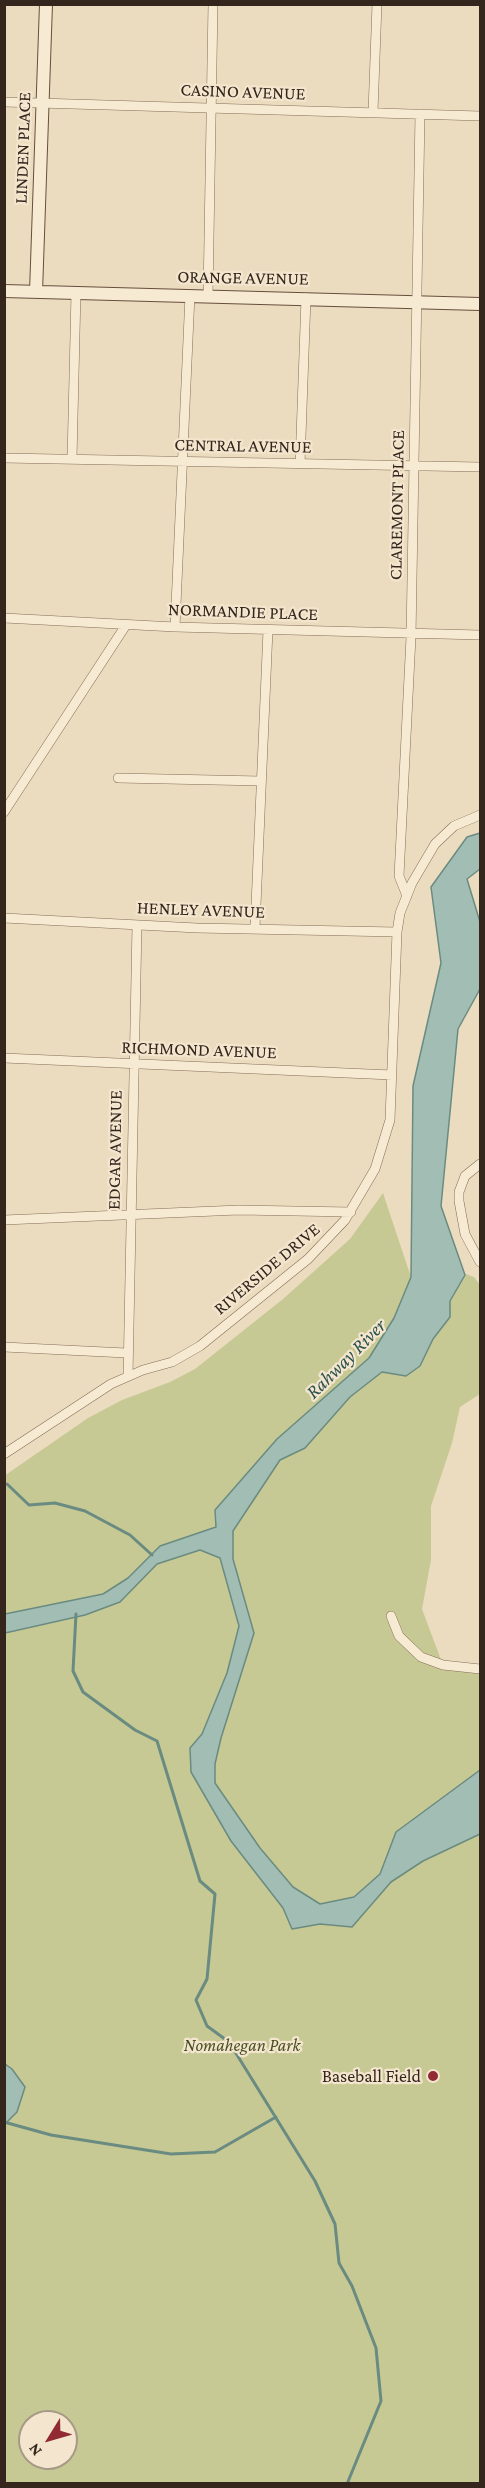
<!DOCTYPE html>
<html>
<head>
<meta charset="utf-8">
<style>
  body { margin:0 }
  #map { position:relative; width:485px; height:2488px; overflow:hidden; background:#ecdcbf; font-family:"Crimson Pro",serif }
  canvas { display:block }
  .frame { position:absolute; inset:0; border:6px solid #34261c; pointer-events:none }
  .north { position:absolute; left:18px; top:2410px; width:60px; height:60px; box-sizing:border-box; background:#f4e6ce; border:2px solid #a79987; border-radius:50%; rotate:233deg; font-size:16px; font-weight:700; line-height:24px; text-align:center; color:#34261c }
  .north::after { content:''; display:block; margin:auto; width:21px; height:27px; background:#912a32; clip-path:polygon(50% 0,100% 100%,50% 72%,0 100%) }
</style>
</head>
<body>
<div id="map">
<canvas width="485" height="2488"></canvas>
<div class="frame"></div>
<div class="north">N</div>
</div>
<script>
const c = document.querySelector('canvas').getContext('2d');
c.lineJoin = 'round';
function paint(path, color) { c.fillStyle = color; c.fill(path, 'evenodd'); }
const poly = rows => new Path2D(rows.map(r => 'M' + r).join(''));
function trace(path, color, width, dash) { c.strokeStyle = color; c.lineWidth = width; c.lineCap = dash ? 'butt' : 'round'; c.setLineDash(dash || []); c.stroke(path); }
function write(font, color, halo, rows, align = 'center') {
  c.font = font + ' "Crimson Pro",serif'; c.lineWidth = 4.5; c.setLineDash([]); c.textBaseline = 'middle'; c.strokeStyle = halo; c.fillStyle = color; for (const [text, x, y, turn = 0] of rows) {
    c.save(); c.translate(x, y); c.rotate((+turn || 0) * Math.PI / 180); c.textAlign = isNaN(turn) ? turn : align; if (halo) c.strokeText(text, 0, 0); c.fillText(text, 0, 0); c.restore();
  }
}
const green = poly([
  [383,1193,411,1277,466,1274,474,1277,480,1285,480,1394,460,1407,452,1443,431,1506,431,1560,422,1609,443,1665,480,1669,480,2483,5,2483,4,1476,88,1418,122,1400,170,1382,195,1369,283,1299,350,1239],
  [30,2422,66,2422,66,2458,30,2458]
]);
const water = poly([
  [480,833,480,869,467,879,480,922,480,989,458,1029,441,1206,465,1275,450,1301,450,1317,433,1339,420,1366,406,1376,382,1372,350,1397,305,1448,280,1460,233,1531,233,1559,254,1633,221,1738,215,1764,215,1783,260,1848,293,1887,320,1904,354,1897,380,1874,396,1832,480,1770,480,1834,423,1861,391,1882,352,1927,320,1924,292,1929,283,1908,231,1841,191,1772,190,1748,202,1734,227,1673,239,1626,220,1558,200,1550,157,1564,120,1602,85,1615,5,1633,5,1614,103,1594,128,1578,160,1546,216,1527,215,1510,277,1439,369,1358,394,1318,411,1277,413,1086,441,963,431,887,467,837,480,833],
  [5,2064,12,2069,25,2087,17,2112,5,2124,5,2064]
]);
const stream = poly([
  [7,1484,29,1505,55,1503,85,1511,130,1535,152,1555],
  [76,1614,73,1671,83,1692,135,1730,157,1741,200,1881,215,1894,207,1979,196,2000,207,2026,229,2042,315,2181,335,2224,339,2263,352,2286,376,2348,381,2401,347,2484],
  [4,2122,51,2135,171,2154,215,2152,276,2117]
]);
const street = poly([
  [4,102,480,116],
  [373,112,377,4],
  [208,296,213,4],
  [4,458,480,467],
  [72,459,76,293],
  [300,464,306,298],
  [4,618,175,627,480,635],
  [175,627,190,295],
  [118,778,261,781],
  [4,812,126,625],
  [407,896,399,876,411,637,420,114],
  [4,918,197,928,397,932],
  [255,928,268,630],
  [4,1058,392,1075],
  [480,1164,465,1176,459,1192,459,1201,465,1234,480,1262],
  [4,1220,239,1210,351,1212],
  [4,1347,126,1353],
  [128,1376,137,925],
  [4,1454,111,1384,143,1370,172,1362,200,1346,308,1259,345,1220,375,1169,390,1120,397,932,400,913,412,883,435,844,454,826,480,815],
  [391,1616,399,1636,421,1657,443,1665,480,1669]
]);
const secondary = poly([
  [4,291,480,304],
  [36,292,46,4]
]);
const markers = [
  [433,2076,6,"#912a32"]
];
const streetNames = [
  ["CASINO AVENUE",243,92,2],
  ["LINDEN PLACE",23,148,-88],
  ["ORANGE AVENUE",243,278,1],
  ["CENTRAL AVENUE",243,446,1],
  ["CLAREMONT PLACE",397,505,-89],
  ["NORMANDIE PLACE",243,612,2],
  ["HENLEY AVENUE",201,910,2],
  ["RICHMOND AVENUE",199,1050,2],
  ["EDGAR AVENUE",115,1150,-89],
  ["RIVERSIDE DRIVE",267,1269,-40]
];
const parkNames = [
  ["Nomahegan Park",242,2045]
];
const poiNames = [
  ["Baseball Field",421,2076]
];
const waterNames = [
  ["Rahway River",346,1359,-45]
];
paint(green, '#c7c994');
paint(water, '#a2beb4');
trace(water, '#6a8b81', 1.5);
trace(stream, '#6a8b81', 3);
trace(street, '#846d58', 10);
trace(secondary, '#664e3c', 14);
trace(street, '#f7ead2', 9);
trace(secondary, '#f7ead2', 12);
for (const [x, y, r, color] of markers) { const dot = new Path2D(); dot.arc(x, y, r, 0, 2 * Math.PI); c.fillStyle = color; c.fill(dot); trace(dot, '#f4e6ce', 2); }
write('18px', '#34261c', '#f4e6ce', streetNames);
write('italic 18px', '#485023', '#f4e6ce', parkNames);
write('18px', '#34261c', '#f4e6ce', poiNames, 'right');
write('italic 20px', '#2c534e', '#f4e6ce', waterNames);
</script>
</body>
</html>
